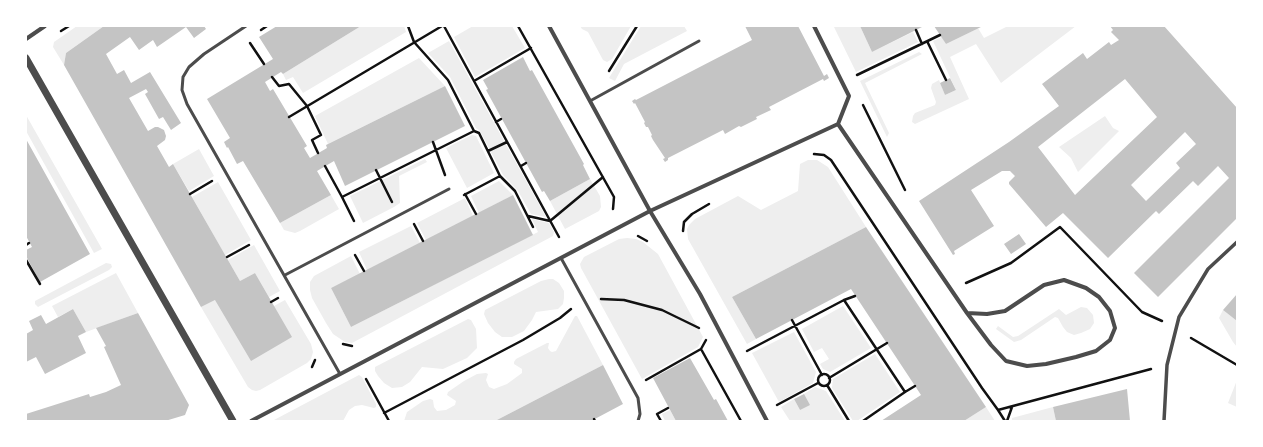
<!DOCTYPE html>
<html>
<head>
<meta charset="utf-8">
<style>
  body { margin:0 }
  #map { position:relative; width:1263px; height:447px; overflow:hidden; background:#fff; font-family:"PT Sans Narrow",sans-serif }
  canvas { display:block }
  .frame { position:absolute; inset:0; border:27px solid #fff; pointer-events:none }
</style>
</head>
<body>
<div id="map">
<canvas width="1263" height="447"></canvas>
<div class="frame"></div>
</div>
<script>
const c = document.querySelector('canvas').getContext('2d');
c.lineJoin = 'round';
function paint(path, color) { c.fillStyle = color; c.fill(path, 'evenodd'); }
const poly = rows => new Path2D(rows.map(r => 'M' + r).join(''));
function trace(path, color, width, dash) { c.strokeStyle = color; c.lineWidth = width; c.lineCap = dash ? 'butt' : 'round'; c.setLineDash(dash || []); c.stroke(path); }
const green = poly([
  [77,26,104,26,66,53,64,65,53,47,54,42],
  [361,26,404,26,406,32,303,93,293,77,286,80,283,74],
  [473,26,512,26,525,48,475,77,454,37],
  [580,26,631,26,612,59,607,62,603,60,588,32,582,29],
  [641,26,684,26,687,31,624,64,615,81,609,78],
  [836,26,860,26,872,52,913,32,918,42,856,72,834,27],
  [1008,26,1076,26,1001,83,976,44,950,57,969,99,915,124,912,122,913,116,915,113,935,105,936,102,931,88,932,84,939,80,945,95,956,90,933,41,942,37,946,44,978,28,984,38],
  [449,41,546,217,531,214,518,191,503,175,480,131,476,128,450,77,428,53],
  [919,52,922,54,865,83,889,133,887,137,860,81],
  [419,58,445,86,328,144,315,116],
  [26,115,102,249,94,253,26,131],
  [1105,116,1113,128,1119,131,1078,172,1071,158,1059,147],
  [472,135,476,136,494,173,467,188,446,148],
  [199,149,214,176,189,191,173,164],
  [425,159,427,162,399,176,400,203,394,207,363,223,350,196],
  [808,160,817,160,828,167,866,227,732,297,756,339,747,344,688,239,687,229,689,225,695,219,738,196,761,210,798,191,800,164],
  [590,179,600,196,601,207,599,211,565,229,550,201],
  [499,181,513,195,479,213,471,196],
  [218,182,251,240,225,255,192,197],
  [331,195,339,209,300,231,295,233,284,230,280,223],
  [465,198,473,216,426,240,417,223],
  [532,219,549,223,554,232,553,236,352,343,345,342,333,334,326,323,312,298,310,290,310,282,314,276,351,256,360,274,331,288,351,327,538,232],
  [411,226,420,243,367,270,359,252],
  [627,238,636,239,643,242,658,254,703,337,698,347,642,379,581,268,580,264,584,257,619,239],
  [254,245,280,291,269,297,255,273,240,281,228,260],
  [106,263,111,264,112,267,109,270,38,307,35,304,35,301],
  [116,273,138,313,86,332,73,309,58,317,52,306],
  [549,279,553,279,559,283,564,291,564,298,563,304,558,309,536,312,532,320,524,331,512,337,502,337,495,332,488,323,484,314,485,310,541,281],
  [215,300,274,306,285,300,311,344,313,352,311,359,307,363,260,390,256,391,252,390,248,387,201,307],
  [843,306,871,348,830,372,823,369,820,364,829,359,822,348,814,352,802,329],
  [1081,307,1087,308,1093,315,1094,323,1090,329,1081,333,1074,335,1067,332,1063,327,1058,318,1055,317,1021,340,1014,342,996,329,998,326,1013,337,1018,336,1059,309,1066,315],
  [1223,310,1237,321,1237,347,1233,342,1219,318],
  [575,316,577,316,603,365,495,421,404,421,407,412,423,401,430,399,433,400,434,407,437,411,446,410,455,405,456,401,447,395,448,392,464,381,477,374,486,373,488,374,486,380,489,387,494,389,507,384,522,373,522,369,514,364,514,362,516,359,547,343,549,343,548,348,550,351,552,352,556,351],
  [468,319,471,320,476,329,477,348,467,358,443,369,422,367,410,382,402,387,392,388,384,383,378,376,375,371,375,367],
  [794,332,816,372,813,383,779,402,752,353],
  [875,354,900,392,857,421,853,421,832,388,833,379],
  [359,375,362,377,376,404,376,407,374,408,362,405,355,406,349,410,343,421,275,421,274,420],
  [1237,380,1237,407,1228,403],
  [815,387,826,391,845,421,790,421,781,407,794,399,800,410,804,394],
  [986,407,995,421,964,421],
  [1053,407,1056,421,1012,421,1012,418],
  [670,410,676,421,665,421,662,414]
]);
const building = poly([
  [104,26,204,26,206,29,194,38,186,27,157,47,153,40,139,50,130,37,106,54,117,74,124,70,131,83,150,72,181,123,171,130,163,117,159,119,145,94,148,92,146,89,129,98,148,131,155,127,158,127,164,130,166,136,165,140,157,146,169,167,173,164,240,281,255,273,292,337,251,361,215,300,201,307,64,65,66,53],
  [277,26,361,26,283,74,281,72,265,82,270,91,273,89,307,146,304,148,310,158,327,148,326,145,445,86,465,126,345,186,334,161,317,171,331,195,280,223,243,161,237,164,228,147,227,148,224,142,230,138,207,99,273,59,259,37],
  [745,26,798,26,824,76,827,74,829,78,824,81,823,79,769,107,771,110,756,117,757,119,741,127,739,126,725,134,723,130,668,158,668,160,665,162,663,159,665,158,653,140,651,136,652,135,648,127,646,127,644,123,645,122,635,103,634,104,632,101,635,99,636,100,752,40],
  [860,26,924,26,872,52],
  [934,26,983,26,946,44],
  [1110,26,1164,26,1237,108,1237,218,1158,297,1134,273,1229,178,1218,166,1198,186,1193,181,1159,214,1156,211,1108,258,1063,213,1046,227,1009,184,1009,182,1015,176,1010,171,1002,171,971,190,994,226,954,251,955,254,953,255,919,201,1009,142,1059,106,1042,84,1083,53,1087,59,1109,42,1111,45,1119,40,1111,32,1113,30],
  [1125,79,1157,117,1075,195,1038,147],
  [1185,132,1196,144,1176,163,1180,168,1146,201,1131,185],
  [523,57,530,71,532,70,584,164,583,165,590,179,550,201,544,191,542,192,486,90,488,89,483,80],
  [950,78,956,90,945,95,940,83],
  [26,139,90,254,40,282,26,256,26,250,32,247,26,236],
  [513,195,533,235,351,327,331,288],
  [866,227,986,407,964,421,881,421,921,395,851,289,756,339,732,297],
  [1019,234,1026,244,1011,254,1004,244],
  [1237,294,1237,321,1223,310],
  [73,309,86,332,78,336,86,353,45,374,36,357,26,362,26,334,33,330,29,321,41,315,46,324],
  [138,313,189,405,185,415,165,421,26,421,26,414,89,394,90,397,106,392,121,385,104,347,106,346,96,328],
  [690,358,714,400,716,399,728,421,676,421,653,378],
  [603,365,623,404,591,421,495,421],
  [1127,389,1130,421,1056,421,1053,407],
  [804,394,810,405,800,410,794,399]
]);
const path = poly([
  [408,26,414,42,448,80,474,131,479,133,500,176],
  [444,26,559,237],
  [518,26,614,197,613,209],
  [261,30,267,26],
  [916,30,922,44],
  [61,31,69,26],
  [927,41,946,80],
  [250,43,264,64],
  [609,71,637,26],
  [857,75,940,35],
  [272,77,279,86,289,84,307,106,321,135,312,140,318,153],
  [474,81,531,48],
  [863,105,905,190],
  [289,117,442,26],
  [496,122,501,119],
  [433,142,445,175],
  [488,151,507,142],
  [814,154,824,155,831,160,982,388,998,410],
  [325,166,342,197,474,131],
  [521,166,526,163],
  [376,170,392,202],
  [190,194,212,181],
  [465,194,476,214],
  [464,195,500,176,515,191,533,227],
  [342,197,354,221],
  [528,216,550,221,603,177],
  [414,224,423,241],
  [683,231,684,222,692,214,709,204],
  [638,236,647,241],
  [26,245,29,243],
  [355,255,364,271],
  [227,257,249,245],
  [26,260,40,284],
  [966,283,1011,263,1060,227,1142,312,1162,321],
  [601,299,624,300,662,310,699,328],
  [844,300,855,296],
  [271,302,278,298],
  [792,320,822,375],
  [1191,338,1237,365],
  [343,344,352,346],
  [701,349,741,421],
  [747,351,844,300,905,392,863,421],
  [312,367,315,360],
  '818 380a6 6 0 1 1 12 0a6 6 0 1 1-12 0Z',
  [829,378,887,343],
  [366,379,389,421],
  [646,380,701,349,706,340],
  [827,385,849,421],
  [905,392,915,386],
  [777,405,818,383],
  [384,413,523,340,560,318,571,309],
  [657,414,661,421],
  [657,414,668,408],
  [594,419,595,421],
  [1005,421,998,410,1151,369],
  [1007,421,1012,407]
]);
const service = poly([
  [246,26,204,54,189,67,183,77,182,90,187,104,340,374],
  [590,101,699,41],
  [561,258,638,398,640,414,638,421],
  [285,275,449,189]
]);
const pedestrian = poly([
  [1164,421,1167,365,1179,317,1208,269,1237,242]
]);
const minor = poly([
  [549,26,650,211,700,294,767,421],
  [814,26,849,96,838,124],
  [26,39,45,26],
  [838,124,967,313],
  [1064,280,1086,288,1099,297,1110,311,1115,328,1110,340,1096,351,1076,357,1046,364,1027,366,1006,361,991,345,967,313,987,314,1005,311,1044,285,1064,280],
  [251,421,650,211,838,124]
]);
const tertiary = poly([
  [26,58,233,421]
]);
paint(green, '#eee');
paint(building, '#c4c4c4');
trace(path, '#111', 2.5);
trace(service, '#4c4c4c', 3);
trace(pedestrian, '#4c4c4c', 3.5);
trace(minor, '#4c4c4c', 4);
trace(tertiary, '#4c4c4c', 7);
</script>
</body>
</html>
